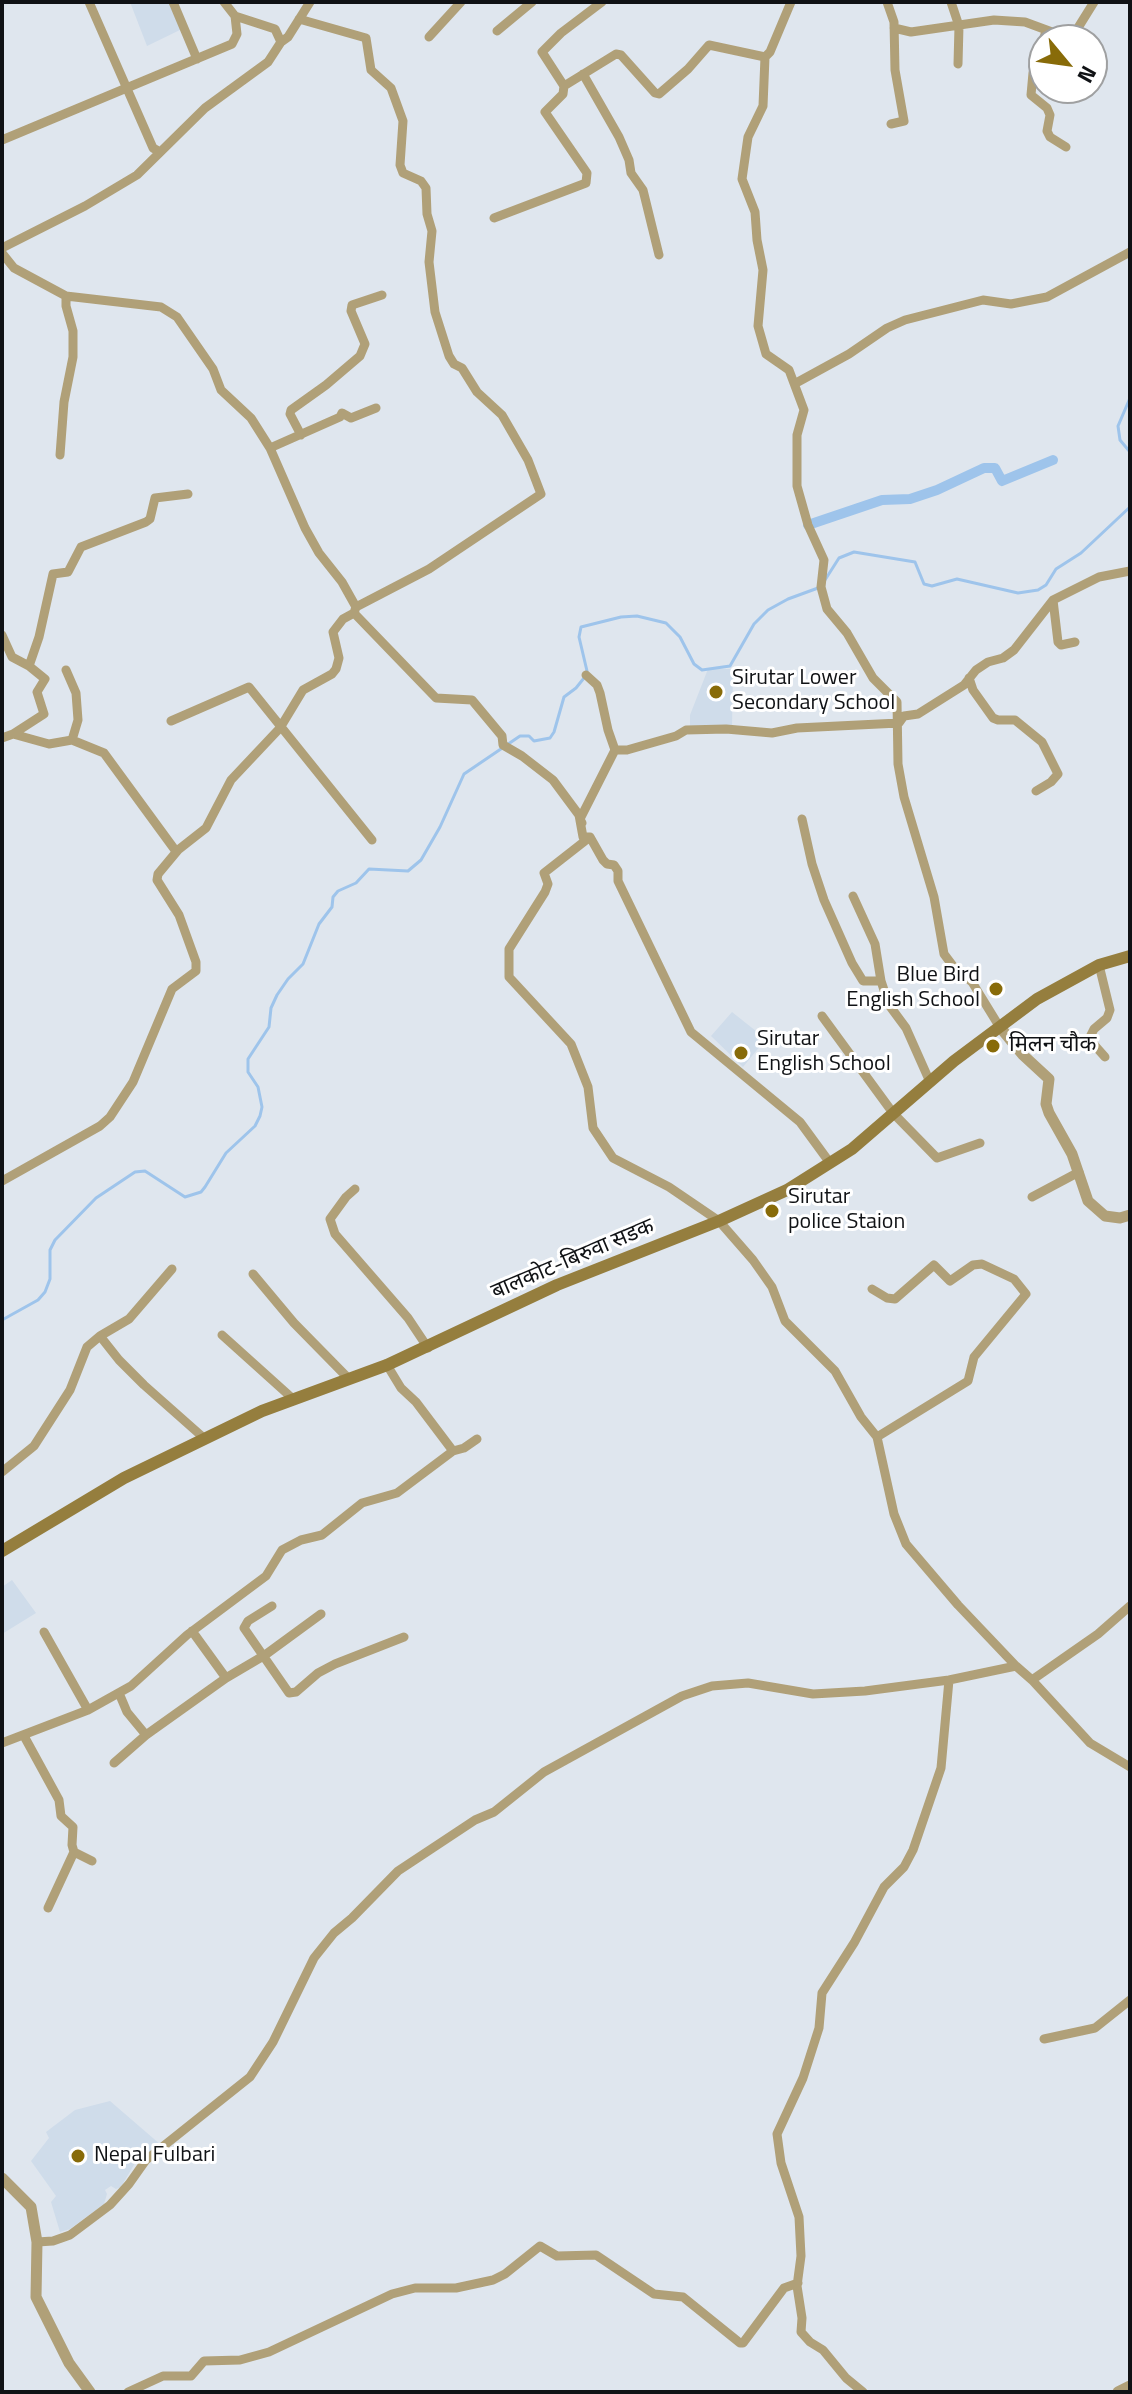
<!DOCTYPE html>
<html>
<head>
<meta charset="utf-8">
<style>
  body { margin:0 }
  #map { position:relative; width:1132px; height:2394px; overflow:hidden; background:#dfe6ee; font-family:"Titillium Web",sans-serif }
  canvas { display:block }
  .frame { position:absolute; inset:0; border:4px solid #101215; pointer-events:none }
  .north { position:absolute; left:1028px; top:24px; width:80px; height:80px; box-sizing:border-box; background:#fff; border:2px solid #9fa0a1; border-radius:50%; rotate:119deg; font-size:22px; font-weight:700; line-height:32px; text-align:center; color:#101215 }
  .north::after { content:''; display:block; margin:auto; width:28px; height:36px; background:#886b09; clip-path:polygon(50% 0,100% 100%,50% 72%,0 100%) }
</style>
</head>
<body>
<div id="map">
<canvas width="1132" height="2394"></canvas>
<div class="frame"></div>
<div class="north">N</div>
</div>
<script>
const c = document.querySelector('canvas').getContext('2d');
c.lineJoin = 'round';
function paint(path, color) { c.fillStyle = color; c.fill(path, 'evenodd'); }
const poly = rows => new Path2D(rows.map(r => 'M' + r).join(''));
function trace(path, color, width, dash) { c.strokeStyle = color; c.lineWidth = width; c.lineCap = dash ? 'butt' : 'round'; c.setLineDash(dash || []); c.stroke(path); }
function write(font, color, halo, rows, align = 'center') {
  c.font = font + ' "Titillium Web","Noto Sans Devanagari",sans-serif'; c.lineWidth = 6; c.setLineDash([]); c.textBaseline = 'middle'; c.strokeStyle = halo; c.fillStyle = color; for (const [text, x, y, turn = 0] of rows) {
    c.save(); c.translate(x, y); c.rotate((+turn || 0) * Math.PI / 180); c.textAlign = isNaN(turn) ? turn : align; if (halo) c.strokeText(text, 0, 0); c.fillText(text, 0, 0); c.restore();
  }
}
const built = poly([
  [130,2,171,2,182,29,147,46],
  [708,669,733,669,732,727,690,726,690,715],
  [732,1012,766,1039,743,1067,711,1036],
  [12,1580,36,1613,2,1634,2,1587],
  [110,2101,161,2145,135,2163,121,2187,116,2189,111,2186,105,2190,107,2194,104,2204,70,2229,60,2232,51,2202,56,2196,31,2161,49,2138,46,2132,75,2110]
]);
const stream = poly([
  [1130,398,1118,426,1120,440,1130,452],
  [825,580,839,558,854,552,915,562,924,584,932,586,957,579,1018,593,1038,590,1046,585,1056,569,1081,553,1130,507],
  [587,671,579,637,581,627,621,617,637,616,666,623,680,637,694,664,702,670,730,666,754,624,768,610,788,599,818,588],
  [2,1320,38,1300,45,1292,50,1279,50,1250,55,1240,96,1198,135,1172,145,1171,185,1197,201,1192,205,1187,226,1153,255,1126,260,1116,262,1107,258,1087,248,1072,248,1059,269,1027,271,1008,277,995,288,979,303,964,319,924,332,907,333,897,338,891,356,883,369,869,408,871,421,860,440,827,464,774,520,736,529,736,534,741,550,738,554,732,564,697,576,688,584,678]
]);
const canal = poly([
  [808,525,882,500,910,499,937,490,984,468,995,468,1002,481,1053,460]
]);
const minor = poly([
  [89,2,153,148,160,152],
  [173,2,197,59],
  [602,2,561,33,542,52,564,86,616,54,621,55,655,93,659,94,688,69,709,45,765,57],
  [791,2,770,52,765,57,763,106,748,137,742,179,755,212,757,240,763,270,758,326,766,354,789,370,804,410,797,435,797,486,808,525,824,560,821,587,827,609,847,633,873,678,897,702,898,764,904,797,934,897,944,954,953,966,972,982,999,1026],
  [887,2,894,22,895,70,904,121,891,124],
  [951,2,959,26,958,64],
  [299,19,366,38,371,70,391,88,403,121,400,165,403,173,421,181,426,188,427,214,432,231,429,262,435,312,449,356,454,364,462,368,477,392,502,415,528,460,541,494,429,569,356,607],
  [894,28,911,32,994,20,1025,22,1071,39,1094,2],
  [497,31,532,2],
  [1046,31,1033,73,1031,95,1047,108,1050,115,1047,131,1050,137,1066,147],
  [429,37,461,2],
  [281,42,288,37,310,2],
  [583,74,619,137,629,160,631,173,643,190,659,255],
  [2,140,232,44,237,34,235,16],
  [494,218,586,183,587,173,545,112,563,94,564,86],
  [2,248,85,206,137,175,205,108,268,62,281,42,275,29,235,16,224,2],
  [2,253,14,268,66,296,161,307,177,317,213,369,221,390,251,418,270,448,305,528,319,553,342,582,356,607,354,613,436,698,472,700,502,736,503,745,522,756,553,780,579,815,583,837,590,837],
  [796,383,849,354,887,328,905,320,983,300,1011,304,1047,297,1130,252],
  [301,435,290,414,291,410,326,385,360,356,365,344,351,311,352,305,382,295],
  [270,448,340,417,342,413,351,418,376,408],
  [60,455,64,402,73,357,73,331,66,306,66,296],
  [1053,600,1058,642,1061,645,1075,642],
  [2,635,12,657,29,666,45,679,37,692,44,714,13,734],
  [29,666,39,637,53,574,68,572,81,547,146,522,150,519,155,498,188,494],
  [66,670,76,693,78,720,72,740],
  [969,678,973,690,993,718,998,720,1015,720,1042,742,1058,774,1051,782,1036,791],
  [171,721,249,687,372,840],
  [2,738,13,734,49,744,72,740,104,753,175,850,178,850,206,828,231,780,280,728,303,690,332,674,336,669,339,658,333,632,343,619,354,613],
  [615,750,627,750,676,736,686,730,726,729,772,733,797,728,899,723,904,716,918,714,964,685,976,670,988,662,1003,658,1014,650,1053,600,1099,577,1130,571],
  [802,819,812,864,824,900,852,963,863,981,881,981,889,1005,906,1028,930,1082],
  [582,823,580,819,615,750,608,730,600,693,597,685,586,675],
  [853,896,875,944,881,981],
  [1099,965,1110,1010,1107,1018,1094,1029,1089,1039,1105,1057],
  [822,1016,893,1113,937,1158,980,1143],
  [830,1163,800,1122,691,1032,618,881,618,871,614,865,607,864,603,860,590,837,544,873,548,884,545,892,509,949,509,977,571,1044,588,1087,593,1128,613,1158,669,1187,719,1221,753,1260,772,1287,785,1321,835,1371,861,1417,877,1437,894,1514,906,1544,958,1605,1016,1666],
  [2,1181,100,1126,110,1117,133,1082,172,989,196,971,196,962,179,915,157,880,158,874,178,850],
  [355,1189,346,1197,330,1219,335,1234,408,1318,428,1348],
  [1032,1197,1079,1172],
  [253,1274,294,1323,348,1378],
  [872,1289,887,1298,895,1299,934,1265,950,1281,973,1265,982,1264,1014,1279,1026,1294,974,1357,968,1381,877,1437],
  [222,1335,292,1398],
  [100,1336,119,1360,144,1385,205,1439],
  [387,1365,401,1388,416,1402,453,1451],
  [2,1472,34,1446,70,1390,87,1347,100,1336,129,1319,172,1269],
  [272,1606,248,1621,244,1628,289,1693,296,1692,318,1673,335,1664,404,1637],
  [192,1631,226,1678],
  [44,1632,88,1710],
  [1032,1680,1090,1743,1130,1767],
  [119,1693,127,1712,146,1735],
  [24,1736,59,1800,61,1816,73,1827,72,1845,74,1852,92,1861],
  [2,1743,88,1710,131,1686,187,1635,266,1576,282,1550,301,1540,322,1535,362,1503,397,1493,453,1451,464,1448,477,1439],
  [114,1763,146,1735,226,1678,265,1655,321,1614],
  [48,1908,74,1852],
  [1044,2039,1095,2028,1130,2000],
  [37,2242,53,2241,70,2235,110,2205,129,2184,146,2160,250,2077,273,2042,314,1958,334,1933,352,1918,398,1871,475,1820,494,1812,544,1772,682,1696,712,1686,748,1683,813,1694,865,1691,949,1680,1016,1666,1032,1680,1098,1634,1130,1606],
  [128,2392,163,2376,191,2376,204,2361,240,2360,269,2352,392,2294,415,2288,456,2288,493,2280,505,2274,540,2246,557,2256,596,2255,654,2294,683,2297,740,2343,743,2343,784,2288,798,2283],
  [863,2392,846,2378,823,2350,810,2342,801,2332,802,2318,797,2286,801,2256,799,2217,781,2163,777,2134,803,2078,819,2028,822,1993,854,1943,884,1887,904,1867,913,1850,941,1768,949,1680]
]);
const tertiary = poly([
  [999,1026,1023,1055,1049,1079,1046,1104,1049,1113,1072,1154,1088,1201,1105,1216,1120,1218,1130,1215],
  [2,2178,31,2207,37,2242,36,2297,69,2363,90,2392],
  [1118,2392,1130,2386]
]);
const secondary = poly([
  [2,1551,124,1478,262,1411,387,1365,557,1285,719,1221,787,1190,852,1149,954,1061,1037,999,1099,965,1130,956]
]);
const markers = [
  [716,692,8,"#886b09"],
  [996,989,8,"#886b09"],
  [993,1046,8,"#886b09"],
  [741,1053,8,"#886b09"],
  [772,1211,8,"#886b09"],
  [78,2156,8,"#886b09"]
];
const poiNames = [
  ["Sirutar Lower",732,679],
  ["Secondary School",732,704],
  ["Blue Bird",980,976,"right"],
  ["English School",980,1001,"right"],
  ["Sirutar",757,1040],
  ["English School",757,1065],
  ["मिलन चौक",1009,1046],
  ["Sirutar",788,1198],
  ["police Staion",788,1223],
  ["Nepal Fulbari",94,2156]
];
const streetNames = [
  ["बालकोट-बिरुवा सडक",573,1260,-23]
];
paint(built, '#cfdcea');
trace(stream, '#9ec4eb', 3);
trace(canal, '#9ec4eb', 10);
trace(minor, '#b0a078', 9);
trace(tertiary, '#b0a078', 11);
trace(secondary, '#957e3e', 12);
for (const [x, y, r, color] of markers) { const dot = new Path2D(); dot.arc(x, y, r, 0, 2 * Math.PI); c.fillStyle = color; c.fill(dot); trace(dot, '#fff', 3); }
write('22px', '#101215', '#fff', poiNames, 'left');
write('22px', '#101215', '#fff', streetNames);
</script>
</body>
</html>
